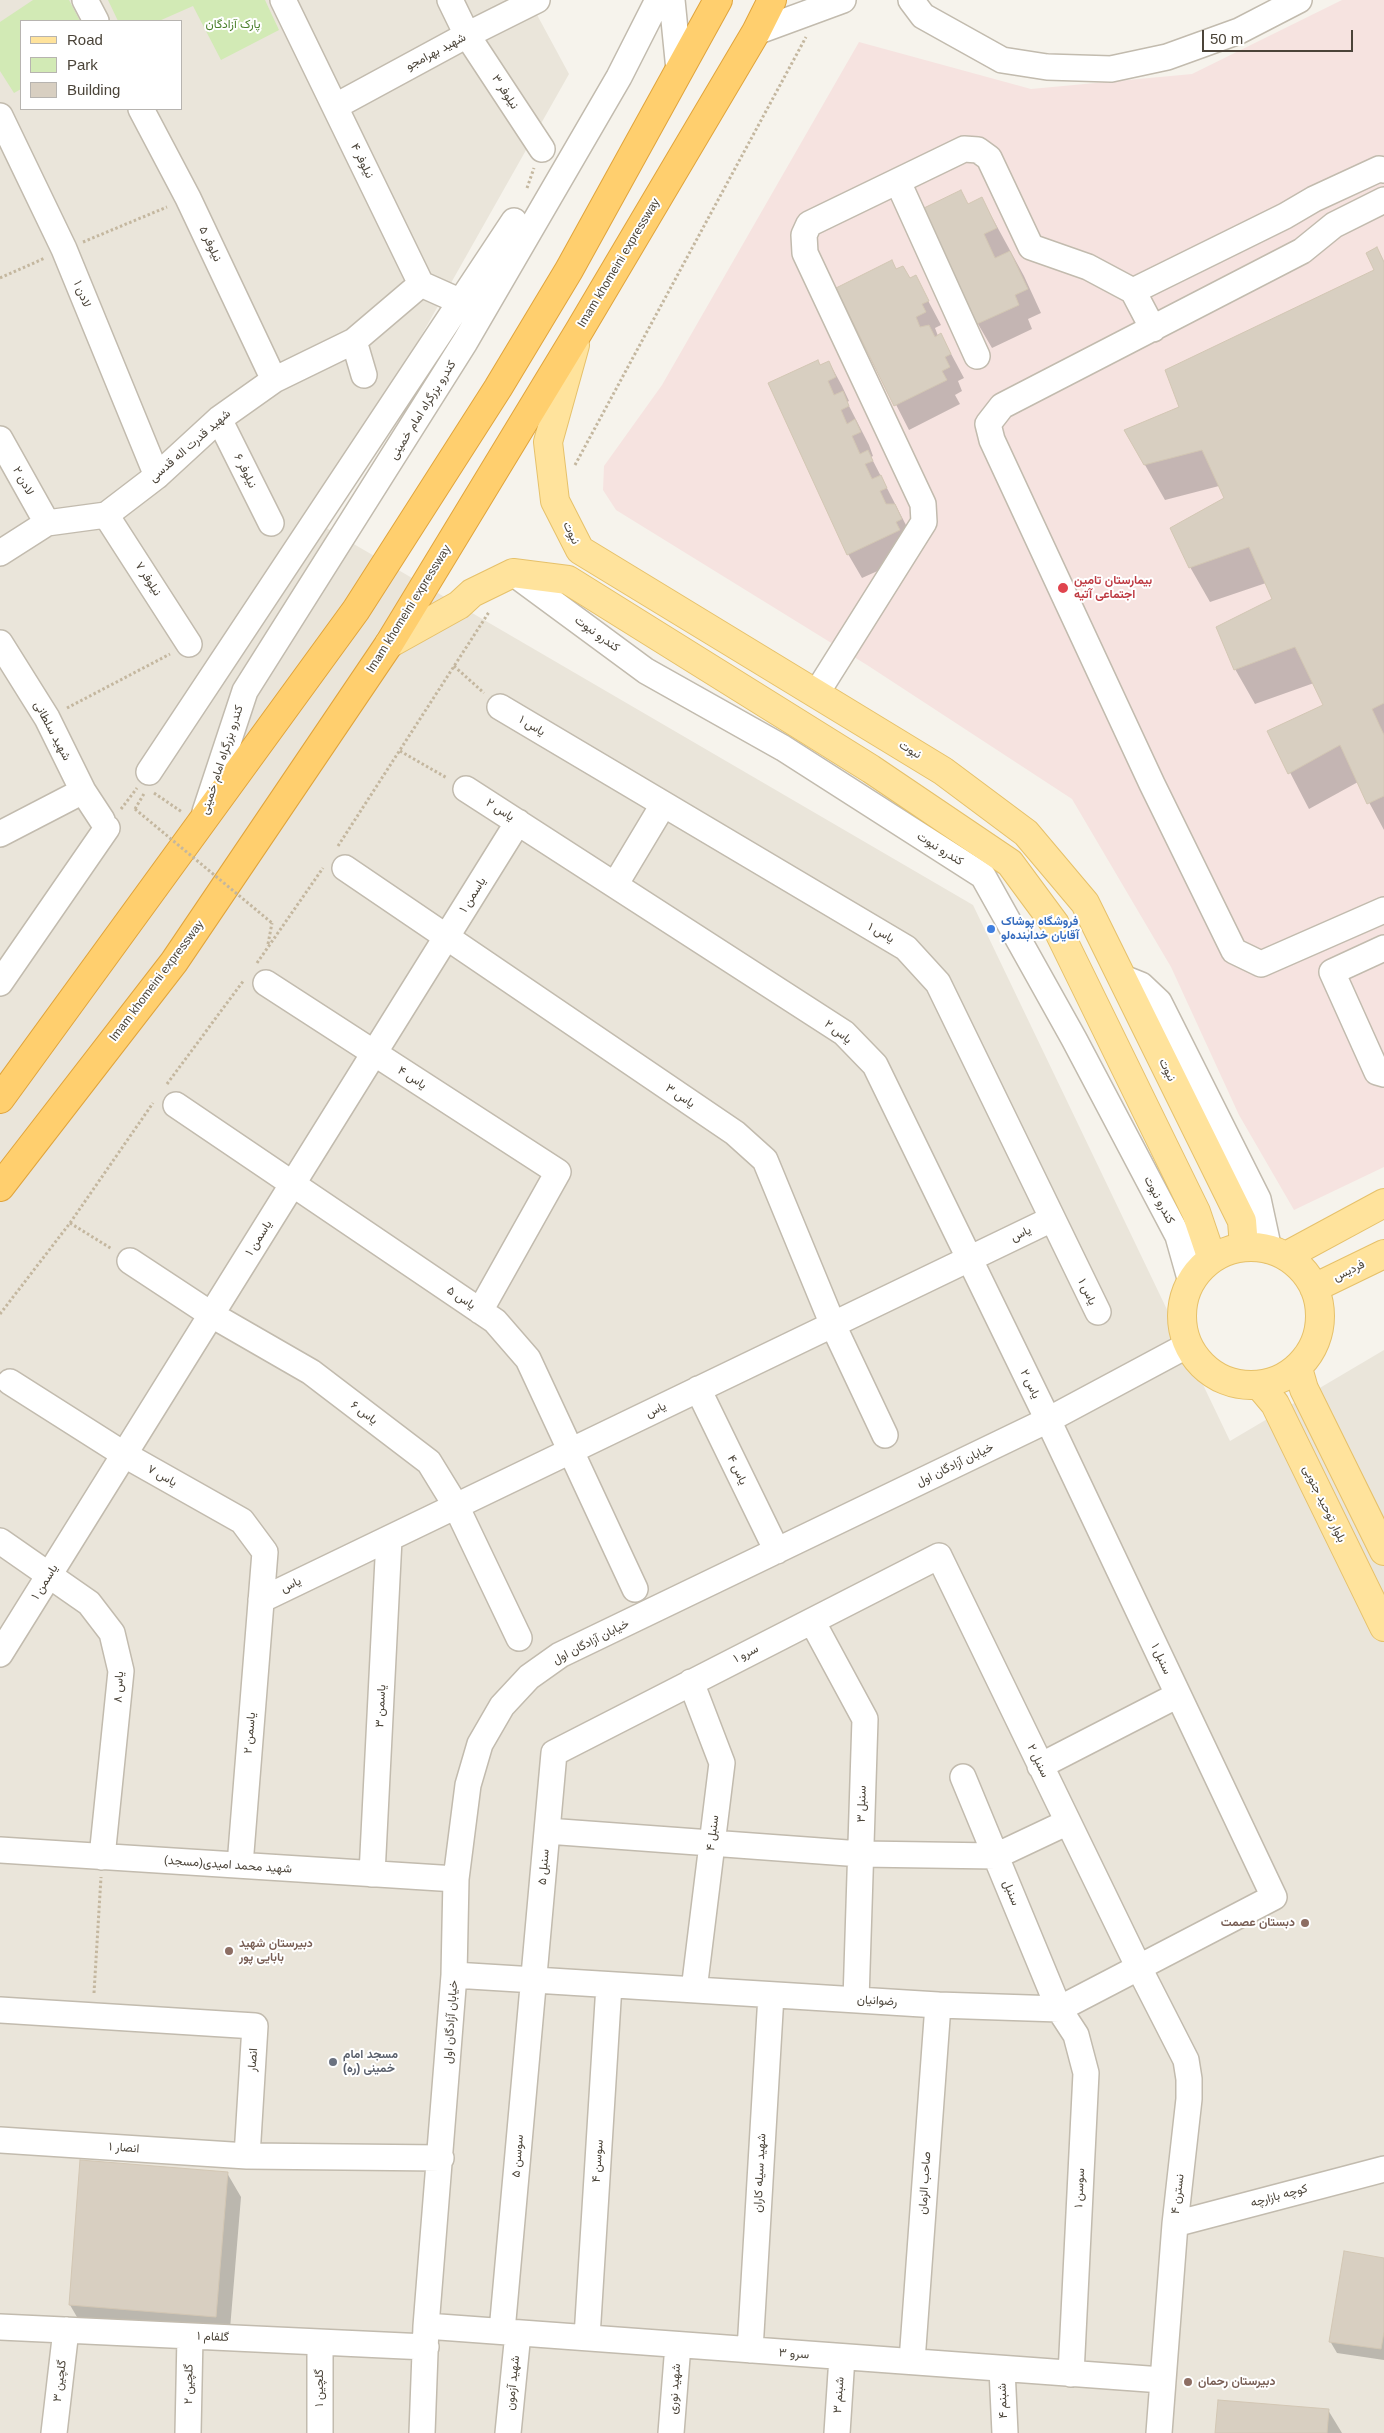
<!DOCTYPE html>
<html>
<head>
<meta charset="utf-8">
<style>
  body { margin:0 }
  #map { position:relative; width:1384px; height:2433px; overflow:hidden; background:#f6f3ec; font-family:Arial,sans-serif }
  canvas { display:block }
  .legend { position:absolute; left:20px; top:20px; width:162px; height:90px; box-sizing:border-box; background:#fff; border:1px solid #b7b4b0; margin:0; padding:6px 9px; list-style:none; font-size:15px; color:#4b4439 }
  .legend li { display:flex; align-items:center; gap:10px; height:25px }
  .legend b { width:25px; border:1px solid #b7b4b0 }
  .scale { position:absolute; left:1202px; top:30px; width:151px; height:22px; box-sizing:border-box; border:2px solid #4b4439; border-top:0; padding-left:6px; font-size:15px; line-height:18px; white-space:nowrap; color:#4b4439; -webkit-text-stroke:4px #fff; paint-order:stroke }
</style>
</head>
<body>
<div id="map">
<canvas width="1384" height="2433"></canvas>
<ul class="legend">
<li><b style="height:6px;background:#ffe39c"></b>Road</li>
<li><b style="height:14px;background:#d2eab5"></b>Park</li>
<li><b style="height:14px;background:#d8cfc1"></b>Building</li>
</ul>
<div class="scale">50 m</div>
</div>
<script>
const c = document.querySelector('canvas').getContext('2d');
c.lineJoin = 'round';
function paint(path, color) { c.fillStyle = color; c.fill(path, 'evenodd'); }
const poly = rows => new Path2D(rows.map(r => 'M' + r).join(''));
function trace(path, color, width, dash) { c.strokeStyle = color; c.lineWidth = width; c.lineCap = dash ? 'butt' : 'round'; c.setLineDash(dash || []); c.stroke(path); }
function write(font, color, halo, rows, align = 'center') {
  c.font = font + ' Arial,Vazirmatn,sans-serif'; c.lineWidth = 4; c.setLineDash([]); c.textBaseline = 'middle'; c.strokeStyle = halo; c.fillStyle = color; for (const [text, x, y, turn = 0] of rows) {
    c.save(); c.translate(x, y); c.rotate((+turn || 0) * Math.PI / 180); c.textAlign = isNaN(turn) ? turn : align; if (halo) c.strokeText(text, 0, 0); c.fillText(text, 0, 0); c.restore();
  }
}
const residential = poly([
  [0,0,529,0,569,74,316,522,973,905,1230,1441,1384,1350,1384,2433,0,2433],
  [21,21,181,21,181,109,21,109]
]);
const medical = poly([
  [1342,0,1384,0,1384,1167,1294,1210,1239,1115,1171,967,1072,799,867,665,616,510,603,490,604,466,662,385,859,42,1031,89,1192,74]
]);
const green = poly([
  [33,0,69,0,80,21,21,21,21,89,14,93,0,71,0,22],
  [108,0,265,0,279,30,221,60,193,6,159,21,118,21]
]);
const shadow = poly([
  [982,199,1024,276,1041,313,1028,319,1032,329,992,348,978,324,926,208,969,205],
  [1377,249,1384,262,1384,830,1358,782,1309,809,1269,732,1324,706,1314,683,1255,704,1235,669,1274,600,1266,583,1210,602,1190,567,1226,499,1219,486,1165,500,1125,430,1181,408,1376,271],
  [896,270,910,279,915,276,941,325,935,328,938,336,941,335,964,378,958,381,962,391,955,395,960,404,909,430,837,289],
  [829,362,842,386,849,401,847,402,869,445,873,456,871,457,908,529,913,555,862,578,848,554,821,366],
  [227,2173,241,2197,229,2341,84,2329,70,2305],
  [1384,2259,1384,2360,1337,2353,1330,2341],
  [1328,2410,1342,2433,1216,2433]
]);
const building = poly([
  [961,190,968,204,982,197,997,228,984,234,995,258,1010,251,1028,289,1015,295,1019,305,977,324,924,208,961,190],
  [1377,247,1384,262,1384,703,1372,709,1384,735,1384,796,1367,804,1340,745,1288,774,1267,731,1323,705,1295,647,1234,670,1216,627,1272,599,1249,547,1189,568,1170,528,1224,498,1202,450,1144,465,1124,430,1179,407,1165,370,1374,270,1366,253,1377,247],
  [892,260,896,269,903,266,910,278,916,275,929,301,922,304,926,312,916,317,920,327,929,325,935,337,941,333,951,354,945,357,950,367,942,371,947,380,894,406,836,288,892,260],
  [818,360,820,365,829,361,836,377,828,381,834,395,843,391,849,406,841,410,847,424,855,419,861,432,852,436,860,454,868,450,873,461,865,464,872,479,881,475,887,488,880,491,886,504,895,504,902,519,896,522,900,530,847,555,768,383,818,360],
  [80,2160,228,2172,216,2317,69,2305,80,2160],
  [1344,2251,1384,2258,1384,2332,1381,2349,1329,2342,1344,2251],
  [1218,2400,1329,2409,1327,2433,1215,2433,1218,2400]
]);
const path = poly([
  [527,188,534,168],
  [83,242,167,207],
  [0,278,45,258],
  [575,465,806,37],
  [454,666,484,693],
  [67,708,170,654],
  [400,751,447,778],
  [154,793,182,812],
  [121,809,137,788],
  [135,809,145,792],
  [338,846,489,612],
  [268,944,272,923],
  [257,963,323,868],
  [167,1084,244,980],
  [70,1223,112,1249],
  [0,1314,70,1223,153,1103],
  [94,1993,101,1877]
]);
const minor = poly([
  [85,0,96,21],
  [283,0,421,284,459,301],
  [450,0,467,35,542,149],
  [672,0,679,70],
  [911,0,923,16,1002,60,1047,67,1111,69,1167,57,1239,31,1299,0],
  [756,32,843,0],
  [336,106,467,35,537,0],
  [141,109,188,198,274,380],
  [0,116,64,249,157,476],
  [898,182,977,356],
  [1384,200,1334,225,1302,251,1002,406,988,424,992,440,1152,784,1234,951,1261,964,1384,910],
  [1133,291,1285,216,1314,199,1379,169,1384,170],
  [354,341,364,375],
  [219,419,271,523],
  [0,439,47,523],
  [106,515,189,644],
  [0,553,47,523,106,515,157,476,219,419,274,380,354,341,421,284],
  [513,573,646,671,783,748,983,876,1074,1039,1178,1236,1191,1282],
  [0,643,47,718,83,791,102,820],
  [816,694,924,522,923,504,805,253,804,235,809,224,964,149,978,150,989,158,1031,247,1088,267,1133,291,1153,329],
  [500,707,906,948,938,983,1098,1312],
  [149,772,514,221],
  [205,812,245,691,465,342,619,77,658,0],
  [0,834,83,791],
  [345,868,735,1133,765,1160,833,1325,885,1435],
  [615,885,663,805],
  [1384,948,1332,972,1377,1072,1384,1074],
  [1121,977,1141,985,1159,1002,1258,1199,1269,1250],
  [0,983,107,828],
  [266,983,558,1172,480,1311],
  [176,1105,495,1321,528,1359,635,1589],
  [130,1261,212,1315,311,1372,429,1462,456,1506,519,1638],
  [10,1382,125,1455,242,1521,265,1552,240,1865],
  [698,1389,777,1551],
  [0,1541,89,1603,112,1633,121,1671,102,1857],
  [261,1600,1052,1219],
  [812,1621,865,1719,856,2000],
  [0,1654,518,822],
  [691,1682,722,1763,694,1990],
  [1040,1766,1178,1695],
  [963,1777,1059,2009,1076,2035,1086,2073,1071,2374],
  [547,1831,861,1854,996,1856,1068,1822],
  [0,1850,456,1879],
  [372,1874,389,1539],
  [454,1975,938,2005,1059,2009,1274,1897,1048,1420,875,1065,844,1033,466,789],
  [0,2010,255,2026,247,2156,441,2158],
  [0,2140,247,2156],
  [1175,2224,1384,2169],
  [426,2326,1162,2380],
  [0,2327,426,2347],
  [502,2331,554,1753,939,1556,1138,1966,1186,2060,1189,2079,1189,2099,1175,2224,1159,2433],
  [587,2337,609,1985],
  [320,2342,320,2433],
  [750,2350,771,1995],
  [912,2361,938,2005],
  [1002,2369,1005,2433],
  [54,2433,66,2330],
  [188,2433,190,2336],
  [422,2433,426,2326,454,1975,456,1879,468,1785,480,1744,502,1706,529,1677,560,1655,1048,1420,1188,1345],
  [508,2433,518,2333],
  [671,2433,678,2345],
  [837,2433,842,2357]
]);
const major = poly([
  [575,345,548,442,555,501,580,550,943,771,1026,833,1085,903,1242,1221,1244,1247],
  [389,644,459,605,472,593,513,573,568,580,871,769,1010,863,1055,924,1196,1212,1212,1259],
  '1182 1316a69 69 0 1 1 138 0a69 69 0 1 1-138 0Z',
  [1286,1256,1384,1203],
  [1314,1288,1384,1254],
  [1298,1368,1304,1389,1384,1551],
  [1259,1385,1275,1404,1384,1627]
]);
const highway = poly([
  [0,1099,356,610,498,388,569,270,718,0],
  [0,1187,174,962,389,644,579,331,756,32,772,0]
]);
const pathBridge = poly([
  [135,809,272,923]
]);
const markers = [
  [1063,588,6,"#e0444e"],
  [991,929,5,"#3f7fe0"],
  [1305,1923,5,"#8d6e63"],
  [229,1951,5,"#8d6e63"],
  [333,2062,5,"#6b7280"],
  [1188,2382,5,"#8d6e63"]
];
const parkNames = [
  ["پارک آزادگان",233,25]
];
const streetNames = [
  ["شهید بهرامجو",436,52,-28],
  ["نیلوفر ۳",505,92,57],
  ["نیلوفر ۴",362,161,64],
  ["نیلوفر ۵",210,244,65],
  ["Imam khomeini expressway",619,263,-59],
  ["لادن ۱",82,294,68],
  ["کندرو بزرگراه امام خمینی",423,410,-58],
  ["شهید قدرت اله قدسی",190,446,-41],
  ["نیلوفر ۶",245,471,64],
  ["لادن ۲",23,481,61],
  ["نبوت",571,533,64],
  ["نیلوفر ۷",148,579,57],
  ["Imam khomeini expressway",409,609,-58],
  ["کندرو نبوت",597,634,36],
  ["یاس ۱",532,726,31],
  ["شهید سلطانی",52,731,62],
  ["نبوت",910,750,31],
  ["کندرو بزرگراه امام خمینی",222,760,-72],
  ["یاس ۲",500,810,33],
  ["کندرو نبوت",940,849,32],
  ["یاسمن ۱",473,895,-58],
  ["یاس ۱",881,933,30],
  ["Imam khomeini expressway",157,981,-53],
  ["یاس ۲",838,1032,38],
  ["نبوت",1167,1070,64],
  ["یاس ۴",412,1078,33],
  ["یاس ۳",680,1096,34],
  ["کندرو نبوت",1159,1200,62],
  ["یاس",1021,1234,-26],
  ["یاسمن ۱",259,1238,-58],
  ["فردیس",1349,1271,-26],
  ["یاس ۱",1087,1292,64],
  ["یاس ۵",461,1298,34],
  ["یاس ۲",1030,1384,64],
  ["یاس",656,1410,-26],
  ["یاس ۶",364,1413,37],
  ["خیابان آزادگان اول",955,1465,-26],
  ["یاس ۴",737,1470,64],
  ["یاس ۷",162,1476,29],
  ["بلوار توحید جنوبی",1324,1504,64],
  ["یاسمن ۱",45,1582,-58],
  ["یاس",291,1585,-26],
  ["خیابان آزادگان اول",591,1642,-27],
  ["سرو ۱",746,1654,-27],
  ["سنبل ۱",1161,1659,65],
  ["یاس ۸",119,1687,-87],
  ["یاسمن ۳",381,1706,-87],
  ["یاسمن ۲",250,1733,-85],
  ["سنبل ۲",1038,1761,64],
  ["سنبل ۳",862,1804,-88],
  ["سنبل ۴",713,1833,-83],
  ["(مسجد)شهید محمد امیدی",228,1865,4],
  ["سنبل ۵",544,1867,-85],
  ["سنبل",1011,1893,68],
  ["رضوانیان",877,2001,3],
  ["خیابان آزادگان اول",451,2022,-86],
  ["انصار",253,2060,-86],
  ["انصار ۱",124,2148,4],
  ["سوسن ۵",518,2156,-85],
  ["سوسن ۴",598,2161,-86],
  ["شهید سیله کاران",760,2173,-87],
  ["صاحب الزمان",925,2183,-86],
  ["سوسن ۱",1080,2188,-87],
  ["نسترن ۴",1178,2194,-83],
  ["کوچه بازارچه",1279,2196,-15],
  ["گلفام ۱",213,2337,3],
  ["سرو ۳",794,2354,4],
  ["گلچین ۳",60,2381,-83],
  ["شهید آزمون",513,2383,-84],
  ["گلچین ۲",189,2384,-89],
  ["گلچین ۱",320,2388,-90],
  ["شهید نوری",675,2389,-86],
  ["شبنم ۳",839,2395,-86],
  ["شبنم ۴",1003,2401,-92]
];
const healthNames = [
  ["بیمارستان تامین",1074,581],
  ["اجتماعی آتیه",1074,595]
];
const shopNames = [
  ["فروشگاه پوشاک",1001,922],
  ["آقایان خدابنده‌لو",1001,936]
];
const educationNames = [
  ["دبستان عصمت",1295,1923,"right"],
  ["دبیرستان شهید",239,1944],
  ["بابایی پور",239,1958],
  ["دبیرستان رحمان",1198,2382]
];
const worshipNames = [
  ["مسجد امام",343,2055],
  ["خمینی (ره)",343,2069]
];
paint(residential, '#eae5da');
paint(medical, '#f6e3e0');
paint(green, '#d2eab5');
paint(shadow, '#0003');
paint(building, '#d8cfc1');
trace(building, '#d3c7b4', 1);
trace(minor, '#c2bbae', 28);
trace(major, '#e6c16a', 30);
trace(highway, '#e0a43c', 30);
trace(path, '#c4b79f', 3, [2.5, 2.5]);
trace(minor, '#fff', 25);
trace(major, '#ffe39c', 28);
trace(highway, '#ffcf6e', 28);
trace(pathBridge, '#c4b79f', 3, [2.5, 2.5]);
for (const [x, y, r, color] of markers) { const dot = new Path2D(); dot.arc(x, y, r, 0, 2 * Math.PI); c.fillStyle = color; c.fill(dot); trace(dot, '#fff', 2); }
write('12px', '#4a7f2a', '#fff', parkNames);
write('12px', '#4b4439', '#fff', streetNames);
write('bold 12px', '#be3a42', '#fff', healthNames, 'left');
write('bold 12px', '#366cbe', '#fff', shopNames, 'left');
write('bold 12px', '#785e54', '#fff', educationNames, 'left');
write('bold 12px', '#5b616d', '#fff', worshipNames, 'left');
</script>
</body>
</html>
